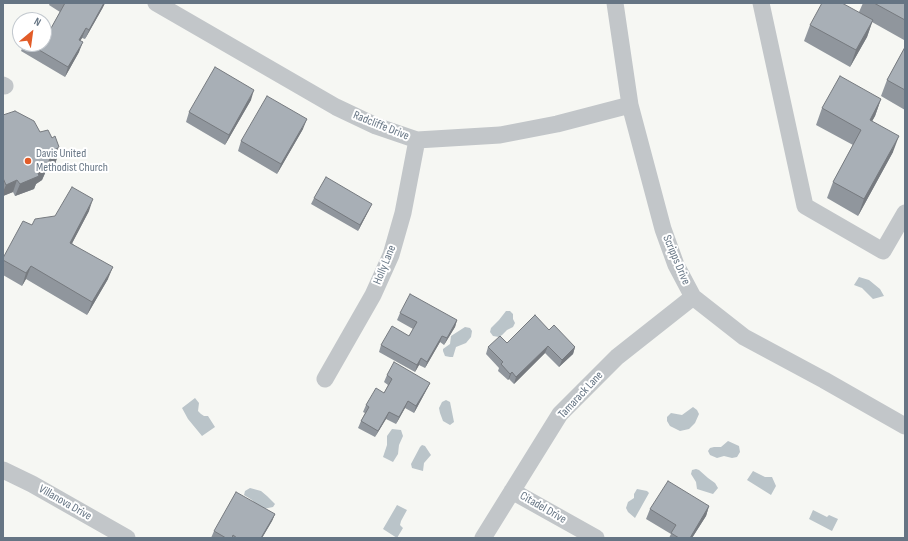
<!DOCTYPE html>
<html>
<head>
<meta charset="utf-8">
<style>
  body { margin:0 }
  #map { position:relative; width:908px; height:541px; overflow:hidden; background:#f6f7f3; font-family:"Sofia Sans Condensed",sans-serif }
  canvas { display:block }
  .frame { position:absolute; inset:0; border:4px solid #667584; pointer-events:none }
  .north { position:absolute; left:12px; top:12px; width:40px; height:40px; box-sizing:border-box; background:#fff; border:1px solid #c2c8ce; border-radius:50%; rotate:29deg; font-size:11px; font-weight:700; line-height:16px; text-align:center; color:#667584 }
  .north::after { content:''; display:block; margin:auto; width:14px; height:18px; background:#e25c28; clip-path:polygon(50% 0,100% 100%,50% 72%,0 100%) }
</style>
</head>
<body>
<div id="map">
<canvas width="908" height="541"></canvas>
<div class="frame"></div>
<div class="north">N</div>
</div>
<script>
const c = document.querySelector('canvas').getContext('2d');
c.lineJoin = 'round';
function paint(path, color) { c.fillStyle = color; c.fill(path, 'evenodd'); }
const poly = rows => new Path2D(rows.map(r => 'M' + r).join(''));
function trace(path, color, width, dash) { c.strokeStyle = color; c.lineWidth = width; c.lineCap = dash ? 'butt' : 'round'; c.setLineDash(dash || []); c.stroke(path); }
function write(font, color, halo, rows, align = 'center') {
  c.font = font + ' "Sofia Sans Condensed",sans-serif'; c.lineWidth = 4; c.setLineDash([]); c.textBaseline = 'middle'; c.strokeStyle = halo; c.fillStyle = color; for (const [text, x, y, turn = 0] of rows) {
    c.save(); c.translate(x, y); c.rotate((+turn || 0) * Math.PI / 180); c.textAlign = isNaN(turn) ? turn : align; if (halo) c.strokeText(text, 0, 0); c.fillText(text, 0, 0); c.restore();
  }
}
const water = poly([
  [859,277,869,280,880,289,884,296,873,299,862,288,854,285],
  [506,311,510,311,513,314,513,319,515,323,513,327,507,330,502,335,499,337,493,336,490,332,491,328,499,320],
  [465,327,470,328,472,331,471,337,466,343,456,347,453,357,450,357,445,356,443,351,443,349,450,344,451,336],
  [195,398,199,403,198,411,201,414,204,416,208,416,215,427,202,436,188,419,182,408],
  [446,400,450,402,454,422,450,425,443,421,440,413,439,408,442,402],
  [693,407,697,410,699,414,695,423,689,429,680,431,670,426,667,421,667,417,671,413,682,415],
  [392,429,401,430,403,436,399,445,398,454,393,462,383,457,387,445,387,436],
  [728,441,739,446,740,452,737,457,732,458,724,456,717,458,710,455,708,451,710,448,714,447,721,447],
  [422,445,425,446,431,455,424,463,423,471,412,468,411,464,420,447],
  [696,469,699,470,708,478,715,483,718,488,713,494,697,489,696,482,691,474,692,470],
  [753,471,765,477,772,477,776,486,771,495,747,480],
  [250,488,261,491,267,496,275,504,273,507,263,509,258,507,252,500,244,495,245,491],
  [637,489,647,491,649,493,635,518,628,512,626,508,628,502,634,498,634,494],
  [397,505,407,510,401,521,400,525,403,528,397,538,383,529],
  [813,510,827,517,829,515,838,519,832,531,809,519]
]);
const minor = poly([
  [156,3,336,107,376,126,417,140,500,135,557,124,630,105],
  [615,3,630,105,663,229,676,265,693,297,744,337,824,380,905,426],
  [761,3,805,206,883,251,905,213],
  [3,85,5,86],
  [325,379,373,295,391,255,403,213,417,140],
  [3,470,32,484,127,538],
  [512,491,596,538],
  [483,538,560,414,617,357,693,297]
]);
const wall = poly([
  [50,3,105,3,102,9,85,39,82,38,80,41,79,52,65,77,21,51,24,44,44,44,50,30,60,12,49,5],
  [863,3,905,3,905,38,904,40,872,22,867,37,850,67,804,41,810,25,859,12],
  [905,47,905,110,881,96,887,80],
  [881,99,875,116,872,121,893,152,858,216,827,198,833,182,853,145,816,125,822,108],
  [251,100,225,145,186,122,189,112],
  [3,115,40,132,57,152,58,155,54,167,46,171,42,180,36,184,34,189,15,196,13,192,3,196],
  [303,129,277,174,238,151,241,141],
  [314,198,369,210,358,231,311,204],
  [89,211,72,243,108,279,87,315,26,279,22,286,3,275,3,258,32,225],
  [400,313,457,320,455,327,444,345,440,342,425,368,419,365,415,372,379,352,381,345,409,336,413,329,397,320],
  [549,330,575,347,573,354,559,367,545,353,514,384,509,379,508,380,498,371,499,368,486,354,488,347,507,343],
  [387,375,430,383,427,389,414,413,405,408,396,424,386,419,375,437,358,428,361,421,365,413,363,412,366,405,384,393,388,385,384,382],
  [709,506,706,516,692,538,669,538,671,534,646,519,650,509],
  [275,514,272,521,262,538,211,538,214,531]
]);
const shadedWall = poly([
  [104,3,105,3,102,9,85,39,89,30],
  [873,20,867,37,850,67,856,50],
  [86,28,82,38,75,50,79,40],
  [83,42,79,52,65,77,68,67],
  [254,90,251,100,225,145,229,135],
  [881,99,875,116,864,136,870,120],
  [307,119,303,129,277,174,281,164],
  [899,136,893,152,858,216,864,199],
  [59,147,56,156,58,155,54,167,46,171,42,180,36,184,34,189,15,196,20,184,38,173,50,158,56,149],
  [17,180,13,192,3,196,3,192,6,185],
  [93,199,89,211,66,255,70,243],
  [372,204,369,210,358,231,360,225],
  [31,266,26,279,22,286,26,273],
  [113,267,108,279,87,315,92,302],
  [457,320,455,327,444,345,447,338],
  [442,336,440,342,425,368,427,362],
  [548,346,545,353,514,384,516,377],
  [575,347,573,354,559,367,562,360],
  [421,358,419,365,415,372,417,365],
  [512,372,509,379,508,380,510,374],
  [430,383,427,389,414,413,416,406],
  [408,401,405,408,396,424,399,417],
  [389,412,386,419,375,437,378,431],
  [709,506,706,516,692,538,690,538],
  [275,514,272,521,262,538,261,538]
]);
const building = poly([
  [65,3,104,3,89,30,86,28,79,40,83,42,68,67,29,44,44,44,44,27,50,30,65,3],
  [822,3,842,3,873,20,856,50,810,25,822,3],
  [874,3,905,3,905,20,874,3],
  [905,47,905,90,887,80,905,47],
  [215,67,254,90,229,135,189,112,215,67],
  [840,76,881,99,870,120,899,136,864,199,833,182,861,130,822,108,840,76],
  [267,96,307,119,281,164,241,141,267,96],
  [15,111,34,121,40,132,48,130,52,138,55,136,59,147,56,149,58,155,50,158,47,167,38,173,39,176,20,184,17,180,6,185,3,178,3,115,15,111],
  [326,177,372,204,360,225,314,198,326,177],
  [72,187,93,199,70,243,113,267,92,302,31,266,26,273,3,260,3,258,23,221,32,225,35,219,55,216,72,187],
  [410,294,457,320,447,338,442,336,427,362,421,358,417,365,381,345,392,326,409,336,417,322,400,313,410,294],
  [535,315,549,330,554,325,575,347,562,360,548,346,516,377,512,372,510,374,501,364,503,362,488,347,500,336,507,343,535,315],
  [394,362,430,383,416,406,408,401,399,417,389,412,378,431,361,421,369,407,366,405,376,388,384,393,392,379,387,375,394,362],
  [668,481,709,506,690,538,679,538,671,533,676,525,650,509,668,481],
  [236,492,275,514,261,538,237,538,233,535,232,538,226,538,214,531,236,492]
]);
const markers = [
  [28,161,4,"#e25c28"]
];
const streetNames = [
  ["Radcliffe Drive",381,126,22],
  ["Scripps Drive",676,260,67],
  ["Holly Lane",385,265,-68],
  ["Tamarack Lane",581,395,-47],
  ["Villanova Drive",65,503,30],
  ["Citadel Drive",543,508,30]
];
const poiNames = [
  ["Davis United",36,154],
  ["Methodist Church",36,168]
];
paint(water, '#bac4c9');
trace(minor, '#c2c6c9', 17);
paint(wall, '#90969d');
paint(shadedWall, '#767a7f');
paint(building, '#a8afb6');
trace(building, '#767a7f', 1);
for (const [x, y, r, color] of markers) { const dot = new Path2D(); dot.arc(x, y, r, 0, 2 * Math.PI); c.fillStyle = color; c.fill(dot); trace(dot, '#fff', 1.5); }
write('12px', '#667584', '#fff', streetNames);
write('12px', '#667584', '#fff', poiNames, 'left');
</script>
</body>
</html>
